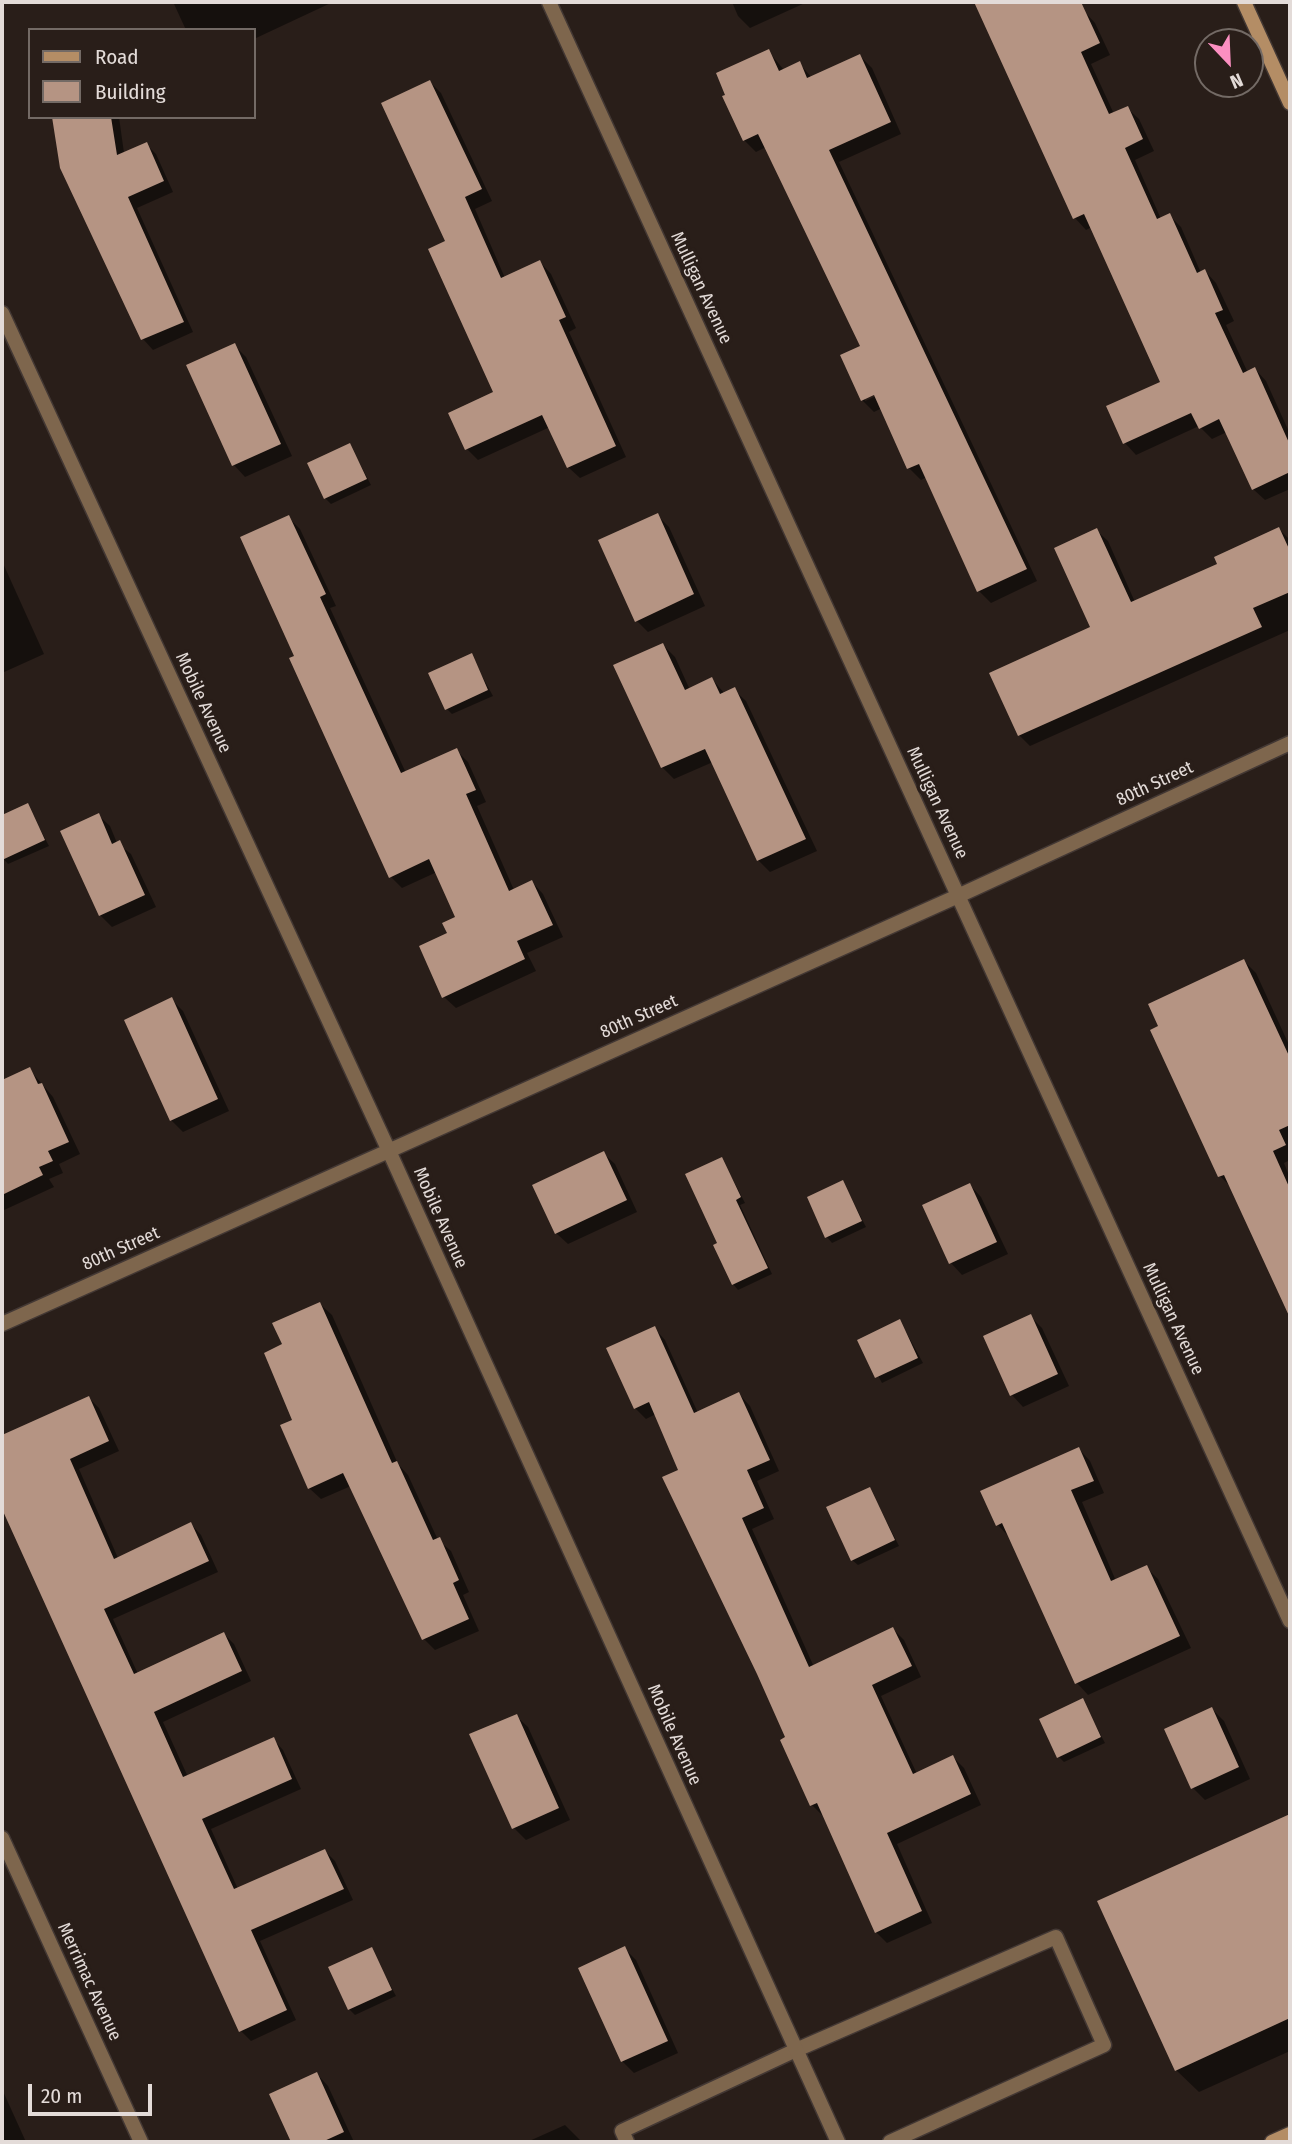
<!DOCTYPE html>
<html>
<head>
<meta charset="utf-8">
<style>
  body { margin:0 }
  #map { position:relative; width:1292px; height:2144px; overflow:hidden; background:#291e19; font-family:"Fira Sans Condensed",sans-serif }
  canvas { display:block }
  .frame { position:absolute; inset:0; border:4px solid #e3dbd8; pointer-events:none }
  .legend { position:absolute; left:28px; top:28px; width:228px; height:91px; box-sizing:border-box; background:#291e19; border:2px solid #736a65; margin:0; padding:9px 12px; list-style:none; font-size:21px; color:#e3dbd8 }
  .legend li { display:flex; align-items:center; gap:14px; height:35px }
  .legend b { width:35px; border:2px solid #736a65 }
  .north { position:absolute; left:1194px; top:28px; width:70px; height:70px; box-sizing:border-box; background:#291e19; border:2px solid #736a65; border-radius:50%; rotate:157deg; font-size:19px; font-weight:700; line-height:28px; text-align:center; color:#e3dbd8 }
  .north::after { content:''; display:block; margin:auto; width:24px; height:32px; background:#fc8fc1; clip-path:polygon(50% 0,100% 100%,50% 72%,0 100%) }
  .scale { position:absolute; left:28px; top:2084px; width:124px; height:32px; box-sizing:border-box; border:4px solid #e3dbd8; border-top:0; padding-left:9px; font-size:21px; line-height:24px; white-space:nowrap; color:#e3dbd8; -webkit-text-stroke:5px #291e19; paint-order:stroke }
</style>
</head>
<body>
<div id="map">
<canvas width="1292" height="2144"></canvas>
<div class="frame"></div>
<ul class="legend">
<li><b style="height:9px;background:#b48d65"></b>Road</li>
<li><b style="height:19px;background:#b59483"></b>Building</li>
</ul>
<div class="north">N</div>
<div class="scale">20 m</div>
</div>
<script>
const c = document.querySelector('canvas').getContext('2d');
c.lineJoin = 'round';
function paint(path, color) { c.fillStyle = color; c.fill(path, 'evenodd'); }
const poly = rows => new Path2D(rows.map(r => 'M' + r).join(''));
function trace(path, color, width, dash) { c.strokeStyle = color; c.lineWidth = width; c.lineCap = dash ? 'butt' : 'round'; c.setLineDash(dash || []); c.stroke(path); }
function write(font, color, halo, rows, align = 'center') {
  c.font = font + ' "Fira Sans Condensed",sans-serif'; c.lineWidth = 7; c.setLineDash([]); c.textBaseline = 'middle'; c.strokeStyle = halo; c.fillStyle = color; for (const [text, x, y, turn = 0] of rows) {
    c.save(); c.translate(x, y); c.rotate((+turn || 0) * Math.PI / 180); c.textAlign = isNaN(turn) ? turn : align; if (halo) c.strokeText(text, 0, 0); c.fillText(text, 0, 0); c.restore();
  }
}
const shadow = poly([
  [179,2,333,2,254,39,254,30,186,30,174,4],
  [732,2,805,2,805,3,750,28,738,16],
  [977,2,1062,2,1069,18,1084,11,1095,23,1110,55,1091,64,1114,114,1127,108,1139,119,1154,151,1135,160,1161,219,1169,215,1181,227,1201,273,1205,271,1216,283,1234,321,1226,325,1248,373,1255,369,1266,381,1290,434,1290,489,1265,500,1253,489,1227,432,1212,439,1199,426,1136,455,1125,443,1108,407,1163,383,1092,227,1086,230,1075,218],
  [768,51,784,70,799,63,812,78,860,56,872,68,901,134,839,162,1037,581,991,603,979,591,927,477,921,480,909,468,882,408,874,412,862,400,862,347,766,147,756,152,744,140],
  [883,393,865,401,865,397],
  [430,82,441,93,492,201,475,209,505,278,540,262,551,274,576,328,569,332,626,457,580,478,568,467,550,427,478,460,467,449,495,393,447,242],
  [54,117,119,117,124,153,146,144,156,154,173,192,137,208,193,332,153,350,143,339,62,168],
  [234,345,246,357,292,456,245,477,234,465],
  [350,445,371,485,331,504,325,498],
  [657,515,669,527,705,606,648,632,637,621],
  [288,517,300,529,336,606,330,608,406,773,456,750,468,762,486,802,477,806,514,890,532,882,543,894,563,937,527,953,536,971,456,1008,444,997,449,933,458,917,437,872,402,888,391,877,297,657],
  [1279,529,1290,540,1290,630,1030,746,1019,735,1092,628,1096,530,1108,541,1135,602,1219,565],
  [2,561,44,654,2,673],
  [663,645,675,657,690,690,712,679,725,694,734,690,746,701,817,851,770,872,758,860,713,762,674,779,662,767],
  [471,656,493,696,452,714,447,709],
  [27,805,49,846,8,864,2,857,2,817],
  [98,815,110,826,117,843,131,854,156,907,112,927,100,915],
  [1244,961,1256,973,1290,1047,1290,1160,1284,1163,1290,1178,1290,1274,1280,1279,1232,1188,1220,1176],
  [171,999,183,1011,229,1111,183,1132,171,1120],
  [29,1069,53,1097,80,1154,59,1164,63,1173,49,1179,54,1187,2,1211,2,1082],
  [603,1153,615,1164,637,1212,568,1244,556,1233],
  [722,1159,745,1203,740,1205,772,1274,738,1290,733,1284,720,1243],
  [843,1182,866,1227,832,1243,827,1237],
  [970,1185,981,1197,1008,1254,962,1275,951,1263,924,1205],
  [320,1304,332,1315,398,1464,408,1475,438,1540,451,1551,469,1592,463,1595,479,1631,435,1650,424,1639,351,1486,321,1499,309,1488,295,1421,284,1345],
  [1030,1316,1042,1328,1069,1386,1023,1407,1012,1395],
  [900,1321,923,1363,882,1383,859,1340],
  [654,1328,665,1340,698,1413,739,1394,750,1406,779,1471,757,1481,774,1519,752,1529,814,1667,893,1629,904,1640,921,1677,881,1696,917,1774,953,1757,964,1768,981,1805,897,1844,932,1923,887,1943,876,1932,823,1816,812,1805,788,1738,656,1414,646,1419,635,1408],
  [89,1398,99,1408,119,1451,79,1469,118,1558,191,1524,201,1535,218,1572,113,1619,138,1674,224,1634,234,1644,251,1681,163,1722,188,1777,273,1739,283,1750,301,1789,211,1829,238,1889,325,1851,335,1861,353,1900,260,1941,296,2020,251,2041,241,2031,2,1504,2,1437],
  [1079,1449,1090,1461,1104,1493,1082,1502,1116,1581,1146,1567,1158,1579,1191,1648,1088,1695,1077,1683,1009,1537,998,1525],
  [870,1489,899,1546,858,1565,852,1560],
  [1082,1701,1105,1743,1064,1762,1059,1757],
  [1212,1709,1224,1721,1250,1779,1205,1800,1193,1788],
  [516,1716,528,1727,570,1820,526,1840,514,1828,472,1735],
  [1290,1816,1290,2051,1199,2092,1176,2070,1100,1902],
  [624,1948,636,1960,678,2053,634,2073,622,2061],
  [371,1949,396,1996,355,2015,349,2009],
  [317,2074,328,2086,354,2142,293,2142,271,2095],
  [2,2089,26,2142,2,2142],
  [565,2125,582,2142,527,2142]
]);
const building = poly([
  [974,2,1081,2,1100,43,1081,52,1109,114,1128,106,1143,139,1125,148,1157,219,1170,213,1197,273,1205,269,1223,310,1215,313,1243,373,1255,367,1290,445,1290,472,1252,490,1219,419,1199,429,1191,413,1123,444,1106,406,1160,382,1084,214,1073,219],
  [769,49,779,71,800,61,807,78,860,54,891,122,829,150,1027,569,977,592,919,464,907,469,874,395,861,401,840,355,860,346,758,134,743,141,722,96,725,95,716,73],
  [430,80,482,189,465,197,501,278,540,260,566,317,559,320,616,446,567,468,542,415,465,450,448,413,493,392,428,249,445,241,381,103],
  [52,117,111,117,117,155,147,142,164,181,128,197,184,322,141,340,60,168],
  [235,343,281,444,232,466,186,365],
  [350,443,367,479,324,499,307,463],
  [658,513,694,594,635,622,598,540],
  [289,515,326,594,320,597,401,773,457,748,476,790,466,794,509,891,532,880,553,925,517,941,525,959,442,998,419,946,447,933,442,923,455,917,429,859,389,878,289,658,294,656,240,537],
  [1279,527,1290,551,1290,592,1253,608,1262,627,1018,736,989,673,1090,627,1054,548,1097,528,1131,602,1217,564,1214,557],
  [663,643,685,690,712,677,720,694,735,687,806,839,757,861,705,749,661,768,613,665],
  [472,653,488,690,445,710,428,673],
  [28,803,45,840,2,860,2,815],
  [99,813,112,844,120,840,145,895,99,916,60,831],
  [1244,959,1290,1058,1290,1125,1279,1130,1286,1145,1273,1151,1290,1189,1290,1318,1224,1175,1218,1177,1150,1030,1158,1026,1148,1004],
  [172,997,218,1099,170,1121,124,1020],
  [30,1067,38,1084,42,1083,69,1142,48,1151,53,1161,39,1167,43,1175,2,1195,2,1080],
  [604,1151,627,1200,555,1234,532,1185],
  [722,1157,741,1197,736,1200,768,1268,732,1285,713,1245,717,1243,685,1174],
  [843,1180,862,1221,825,1238,807,1197],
  [970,1183,997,1242,949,1264,922,1205],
  [320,1302,392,1463,397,1461,433,1540,440,1537,459,1580,453,1583,469,1619,422,1640,343,1473,308,1489,280,1425,292,1420,264,1353,282,1344,272,1323],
  [1031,1314,1058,1374,1010,1396,983,1336],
  [900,1319,918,1358,875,1378,857,1340],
  [655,1326,694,1413,739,1392,770,1460,747,1470,764,1508,742,1518,809,1667,893,1627,912,1666,872,1685,913,1774,953,1755,971,1794,887,1833,922,1911,875,1933,817,1803,810,1806,780,1740,785,1737,757,1674,662,1477,678,1470,649,1402,634,1409,606,1348],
  [89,1396,109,1441,70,1459,114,1559,191,1522,209,1561,104,1609,134,1674,224,1632,242,1671,154,1712,183,1777,274,1737,292,1779,202,1819,234,1889,325,1849,344,1889,251,1930,287,2010,239,2032,2,1509,2,1435],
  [1079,1447,1094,1481,1071,1490,1111,1581,1147,1565,1180,1636,1075,1684,1002,1523,996,1526,980,1491],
  [870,1487,895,1540,851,1561,826,1507],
  [1083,1698,1101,1737,1057,1758,1039,1719],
  [1212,1707,1239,1767,1191,1789,1164,1729],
  [517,1714,559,1808,512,1829,469,1734],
  [1290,1814,1290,2018,1175,2071,1097,1901],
  [625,1946,668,2041,621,2062,578,1968],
  [372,1947,392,1990,348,2010,328,1967],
  [317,2072,344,2132,322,2142,291,2142,269,2094]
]);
const lane = poly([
  [627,2142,622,2131,796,2050,1056,1937,1104,2045,890,2142]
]);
const street = poly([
  [549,2,1290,1621],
  [2,313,389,1151,838,2142],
  [2,1324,958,896,1290,743],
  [2,1838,141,2142]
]);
const secondary = poly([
  [1244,2,1290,103],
  [1272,2142,1290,2134]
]);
const streetNames = [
  ["Mulligan Avenue",701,288,65],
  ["Mobile Avenue",203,703,65],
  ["80th Street",1155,784,-25],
  ["Mulligan Avenue",937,803,65],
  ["80th Street",639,1017,-24],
  ["Mobile Avenue",440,1218,66],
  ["80th Street",121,1249,-24],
  ["Mulligan Avenue",1173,1319,65],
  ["Mobile Avenue",674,1735,66],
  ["Merrimac Avenue",89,1982,65]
];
paint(shadow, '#0007');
paint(building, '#b59483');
trace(lane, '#433834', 17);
trace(street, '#433834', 17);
trace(secondary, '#433834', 17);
trace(lane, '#7e664d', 14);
trace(street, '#7e664d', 14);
trace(secondary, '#b48d65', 14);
write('18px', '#e3dbd8', '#291e19', streetNames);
</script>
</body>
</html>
